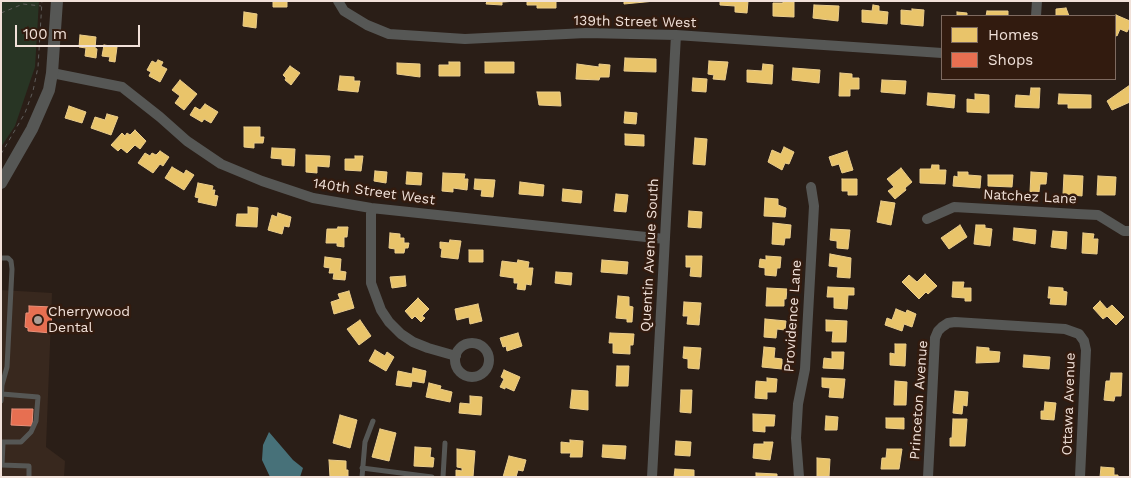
<!DOCTYPE html>
<html>
<head>
<meta charset="utf-8">
<style>
  body { margin:0 }
  #map { position:relative; width:1131px; height:478px; overflow:hidden; background:#2a1e17; font-family:"Work Sans",sans-serif }
  canvas { display:block }
  .frame { position:absolute; inset:0; border:2px solid #f1e1d9; pointer-events:none }
  .legend { position:absolute; left:941px; top:15px; width:175px; height:65px; box-sizing:border-box; background:#321b0f; border:1px solid #7e6a60; margin:0; padding:6px 9px; list-style:none; font-size:15px; color:#f1e1d9 }
  .legend li { display:flex; align-items:center; gap:10px; height:25px }
  .legend b { width:25px; border:1px solid #7e6a60 }
  .scale { position:absolute; left:15px; top:25px; width:125px; height:22px; box-sizing:border-box; border:2px solid #f1e1d9; border-top:0; padding-left:6px; font-size:15px; line-height:18px; white-space:nowrap; color:#f1e1d9; -webkit-text-stroke:4px #321b0f; paint-order:stroke }
</style>
</head>
<body>
<div id="map">
<canvas width="1131" height="478"></canvas>
<div class="frame"></div>
<ul class="legend">
<li><b style="height:14px;background:#e9c46a"></b>Homes</li>
<li><b style="height:14px;background:#e76f51"></b>Shops</li>
</ul>
<div class="scale">100 m</div>
</div>
<script>
const c = document.querySelector('canvas').getContext('2d');
c.lineJoin = 'round';
function paint(path, color) { c.fillStyle = color; c.fill(path, 'evenodd'); }
const poly = rows => new Path2D(rows.map(r => 'M' + r).join(''));
function trace(path, color, width, dash) { c.strokeStyle = color; c.lineWidth = width; c.lineCap = dash ? 'butt' : 'round'; c.setLineDash(dash || []); c.stroke(path); }
function write(font, color, halo, rows, align = 'center') {
  c.font = font + ' "Work Sans",sans-serif'; c.lineWidth = 5; c.setLineDash([]); c.textBaseline = 'middle'; c.strokeStyle = halo; c.fillStyle = color; for (const [text, x, y, turn = 0] of rows) {
    c.save(); c.translate(x, y); c.rotate((+turn || 0) * Math.PI / 180); c.textAlign = isNaN(turn) ? turn : align; if (halo) c.strokeText(text, 0, 0); c.fillText(text, 0, 0); c.restore();
  }
}
const commercial = poly([
  [1,290,52,293,46,447,65,461,64,477,1,477]
]);
const green = poly([
  [1,1,39,1,35,67,15,126,1,147]
]);
const water = poly([
  [269,432,293,460,303,468,300,477,270,477,262,460,263,445]
]);
const homes = poly([
  [273,1,287,1,287,7,273,7,273,1],
  [487,1,517,1,502,2,502,5,486,4,487,1],
  [527,1,556,1,556,8,537,8,537,5,527,5,527,1],
  [624,1,655,1,624,4,624,1],
  [720,1,748,1,747,13,735,12,735,6,720,5,720,1],
  [783,1,794,2,794,17,773,16,773,3,783,3,783,1],
  [814,5,839,6,838,21,813,18,814,5],
  [873,5,879,6,879,11,888,12,887,24,862,22,862,10,872,11,873,5],
  [1066,8,1069,16,1056,16,1056,9,1066,8],
  [912,9,924,10,923,26,901,24,901,10,912,11,912,9],
  [987,11,1008,11,1008,16,986,16,987,11],
  [244,12,257,14,256,28,243,26,244,12],
  [957,12,967,13,967,16,957,16,957,12],
  [1116,15,1130,21,1130,26,1127,32,1120,29,1117,36,1115,35,1116,15],
  [80,35,96,37,95,48,97,49,96,58,85,56,86,48,79,47,80,35],
  [104,45,117,47,115,62,109,61,110,57,102,56,104,45],
  [625,58,656,59,656,72,624,71,625,58],
  [158,60,163,62,161,66,167,69,160,82,149,76,151,72,147,70,152,61,156,63,158,60],
  [709,61,728,62,725,80,713,79,714,75,708,74,709,61],
  [449,62,460,62,460,76,439,76,439,65,449,65,449,62],
  [485,62,514,62,514,73,485,73,485,62],
  [397,63,420,64,420,77,397,74,397,63],
  [577,64,599,67,599,64,610,65,609,77,600,77,599,80,576,79,577,64],
  [763,64,773,65,772,84,747,82,747,70,762,71,763,64],
  [290,66,300,73,291,85,285,80,286,78,283,75,290,66],
  [793,68,820,70,819,83,792,80,793,68],
  [840,73,852,74,852,78,859,78,859,89,850,89,850,96,839,96,840,73],
  [340,76,354,77,354,81,360,81,358,92,338,90,340,76],
  [693,78,707,79,706,92,692,91,693,78],
  [180,80,197,94,184,110,175,103,180,96,172,90,180,80],
  [882,80,906,81,905,94,881,92,882,80],
  [1130,85,1130,102,1112,110,1107,101,1130,85],
  [1031,88,1040,88,1039,108,1015,107,1016,95,1030,96,1031,88],
  [537,92,560,92,561,106,539,105,537,92],
  [928,93,955,95,954,108,927,105,928,93],
  [975,94,989,95,989,113,967,112,967,99,975,100,975,94],
  [1059,94,1091,95,1091,108,1068,108,1068,104,1058,104,1059,94],
  [205,104,218,112,211,123,204,119,202,122,190,115,195,107,200,110,205,104],
  [69,106,86,112,82,123,65,118,69,106],
  [625,112,637,113,636,124,624,123,625,112],
  [107,114,118,117,111,135,91,128,95,117,105,120,107,114],
  [244,127,260,127,260,137,264,137,263,143,254,143,254,148,244,147,244,127],
  [135,130,146,141,140,149,135,145,127,153,121,148,118,151,111,145,122,133,125,136,127,133,130,135,135,130],
  [625,134,644,135,644,146,625,145,625,134],
  [695,138,707,139,705,165,693,164,695,138],
  [784,147,794,152,789,164,785,163,782,170,768,162,772,150,781,154,784,147],
  [272,148,295,149,294,166,282,165,282,159,271,158,272,148],
  [160,151,169,157,163,166,160,164,153,173,138,163,145,153,150,156,152,153,156,155,160,151],
  [847,151,853,170,842,173,839,164,832,166,829,157,847,151],
  [306,155,330,156,329,167,317,166,317,173,306,172,306,155],
  [355,156,363,156,361,171,345,170,345,159,355,159,355,156],
  [932,165,939,165,939,170,946,170,945,184,920,183,920,169,931,169,932,165],
  [172,167,184,174,186,170,194,175,184,190,165,178,172,167],
  [901,168,912,182,905,188,906,190,895,199,888,191,894,187,887,179,901,168],
  [375,171,387,172,386,183,374,181,375,171],
  [407,172,422,173,421,185,406,184,407,172],
  [958,172,968,172,968,175,981,176,980,188,953,186,954,176,958,177,958,172],
  [1031,172,1047,173,1046,184,1040,184,1039,192,1030,192,1031,172],
  [443,173,465,174,464,179,468,179,467,190,453,188,453,192,442,191,443,173],
  [988,175,1013,175,1012,187,988,186,988,175],
  [1064,175,1083,176,1082,196,1063,194,1064,175],
  [1098,176,1116,177,1115,195,1097,195,1098,176],
  [475,179,495,180,493,197,481,196,482,190,474,189,475,179],
  [842,179,857,179,857,195,848,195,848,191,842,191,842,179],
  [520,182,544,185,543,196,519,194,520,182],
  [198,183,213,186,212,190,215,190,214,195,218,196,216,206,198,202,199,198,195,197,198,183],
  [563,189,582,191,581,203,562,201,563,189],
  [616,194,628,195,626,212,614,211,616,194],
  [765,198,778,199,778,205,786,208,785,217,764,216,765,198],
  [881,201,895,203,891,225,877,222,881,201],
  [248,207,258,208,257,227,236,226,237,214,248,214,248,207],
  [689,211,702,212,701,228,688,227,689,211],
  [278,213,291,217,289,227,284,226,282,234,268,230,272,215,277,217,278,213],
  [773,223,791,225,790,238,785,238,784,245,772,244,773,223],
  [960,225,967,237,949,249,941,238,960,225],
  [976,225,985,225,985,228,992,229,990,246,974,244,976,225],
  [338,227,348,227,347,237,344,237,344,247,337,246,337,243,326,243,327,229,337,229,338,227],
  [1014,228,1036,230,1035,244,1013,240,1014,228],
  [831,229,850,230,848,249,837,248,837,241,830,240,831,229],
  [1053,231,1067,232,1066,249,1051,247,1053,231],
  [390,233,400,234,400,238,404,238,404,243,409,243,408,248,405,248,404,253,395,253,395,249,389,248,390,233],
  [1083,233,1094,234,1093,239,1098,239,1097,254,1082,253,1083,233],
  [450,240,461,241,458,259,441,257,442,249,440,248,440,242,449,243,450,240],
  [469,250,483,250,483,262,469,262,469,250],
  [830,254,851,258,850,278,837,277,838,267,829,266,830,254],
  [686,256,702,256,701,277,690,276,691,267,686,267,686,256],
  [766,256,781,257,780,268,777,268,776,276,765,275,765,268,759,267,760,259,766,260,766,256],
  [325,257,341,259,340,271,346,272,345,280,333,279,334,273,329,273,330,268,324,267,325,257],
  [518,260,529,262,528,268,533,268,531,285,526,284,525,290,517,289,518,283,514,283,514,278,500,276,502,261,517,263,518,260],
  [602,260,628,262,627,274,601,272,602,260],
  [556,272,572,273,571,285,555,283,556,272],
  [925,274,937,286,928,294,926,292,919,299,902,282,909,275,917,282,925,274],
  [405,276,406,286,392,288,390,277,405,276],
  [953,282,964,282,963,288,971,288,971,301,965,301,965,298,952,297,953,282],
  [828,287,854,288,854,295,848,295,847,309,834,308,834,297,827,297,828,287],
  [1049,287,1063,288,1063,291,1067,292,1066,305,1050,304,1051,298,1048,298,1049,287],
  [767,288,787,289,786,299,784,299,784,306,766,306,767,288],
  [349,291,354,308,334,314,331,302,340,299,338,294,349,291],
  [618,296,629,297,629,306,633,307,632,322,627,322,627,319,616,318,618,296],
  [418,298,429,309,422,316,425,318,421,322,415,316,412,319,405,311,418,298],
  [1100,301,1107,309,1112,305,1124,317,1116,325,1107,316,1103,319,1093,308,1100,301],
  [684,302,701,303,699,325,687,324,688,316,683,316,684,302],
  [478,304,482,321,470,324,469,317,457,320,455,309,478,304],
  [896,309,906,313,907,310,916,314,912,327,904,324,902,331,885,325,887,318,892,320,896,309],
  [765,319,786,321,785,330,777,329,776,338,764,337,765,319],
  [360,320,371,336,359,345,347,329,360,320],
  [826,320,847,321,846,342,832,342,833,331,826,331,826,320],
  [518,333,522,346,507,351,506,346,503,347,500,338,518,333],
  [610,333,634,334,633,345,630,345,630,354,613,353,613,343,609,343,610,333],
  [895,344,906,344,905,366,890,365,890,353,895,354,895,344],
  [684,347,701,348,699,369,688,368,688,359,683,358,684,347],
  [764,347,775,348,774,358,782,359,782,369,762,367,764,347],
  [977,347,989,348,989,351,1000,352,999,362,976,363,977,347],
  [375,350,385,356,387,352,394,357,386,371,369,361,375,350],
  [832,352,844,352,843,369,823,368,824,358,832,359,832,352],
  [1024,355,1050,357,1049,369,1023,367,1024,355],
  [617,366,629,366,628,386,616,386,617,366],
  [413,368,426,371,424,383,412,381,411,387,396,385,398,371,412,374,413,368],
  [504,370,520,377,514,391,505,387,505,389,500,387,504,379,501,377,504,370],
  [1111,373,1122,373,1121,396,1115,396,1114,401,1104,400,1106,381,1110,381,1111,373],
  [767,378,777,379,776,392,767,392,767,399,755,398,756,381,767,382,767,378],
  [822,378,845,379,843,398,829,397,830,388,822,387,822,378],
  [895,381,907,382,906,405,894,405,895,381],
  [429,383,441,386,440,389,452,392,450,402,426,397,429,383],
  [572,390,588,391,588,410,570,408,572,390],
  [681,390,692,390,691,413,680,412,681,390],
  [955,391,968,392,967,406,963,405,962,414,953,413,955,391],
  [470,396,482,397,481,415,459,413,460,403,470,404,470,396],
  [1045,402,1056,403,1054,420,1041,419,1041,411,1044,411,1045,402],
  [753,414,775,415,774,426,765,426,765,432,753,431,753,414],
  [340,415,357,420,350,448,333,443,340,415],
  [826,416,838,417,837,430,825,430,826,416],
  [886,418,904,418,904,429,886,428,886,418],
  [953,419,967,419,965,446,950,446,950,438,952,438,953,419],
  [380,429,396,433,389,461,372,457,380,429],
  [570,440,583,441,582,457,570,457,571,453,561,453,561,442,570,443,570,440],
  [676,441,691,442,690,456,675,455,676,441],
  [764,442,773,442,770,460,753,458,754,444,764,444,764,442],
  [603,445,626,446,625,459,602,457,603,445],
  [415,447,431,448,430,457,434,458,433,467,414,466,415,447],
  [457,449,475,451,473,477,456,477,456,470,462,471,462,468,457,467,457,449],
  [887,449,902,449,899,469,881,469,882,458,886,458,887,449],
  [509,456,526,460,523,471,518,470,516,477,503,477,509,456],
  [817,458,830,459,829,477,817,477,817,458],
  [329,460,346,461,346,470,348,470,348,477,330,477,329,460],
  [1101,467,1114,468,1114,475,1118,475,1118,477,1100,477,1101,467],
  [675,469,694,470,694,477,674,477,675,469],
  [756,473,777,474,777,477,756,477,756,473]
]);
const shops = poly([
  [29,306,52,307,51,333,28,331,28,328,25,327,26,313,29,313,29,306],
  [12,409,33,409,32,426,11,425,12,409]
]);
const path = poly([
  [1,13,23,4,41,6],
  [1,154,25,113,33,91,38,67,42,1]
]);
const service = poly([
  [1,258,8,258,11,261,12,269,7,367,2,385,1,401],
  [1,442,21,442,31,432,36,421,38,397,2,394],
  [1,465,29,466,29,477],
  [2,465,3,443],
  [362,468,432,477],
  [362,477,365,442,373,421],
  [443,477,445,443]
]);
const minor = poly([
  [338,1,344,11,367,25,389,34,465,39,586,33,676,35,942,53],
  [1036,16,1037,1],
  [52,73,122,87,160,117,187,141,221,164,262,181,313,198,371,208,665,239],
  [371,208,371,283,381,310,389,322,401,334,413,342,428,348,456,356],
  [927,219,954,207,1077,214,1098,215,1124,231,1130,231],
  '455 360a17 17 0 1 1 34 0a17 17 0 1 1-34 0Z',
  [652,477,676,35],
  [799,477,796,438,798,404,805,369,814,206,811,187],
  [928,477,935,338,938,331,942,327,948,323,955,322,1065,329,1079,334,1084,341,1086,350,1080,477]
]);
const tertiary = poly([
  [1,183,32,129,49,90,52,73,57,1]
]);
const markers = [
  [38,320,5,"#ab9d95"]
];
const streetNames = [
  ["139th Street West",635,22,1],
  ["140th Street West",374,192,8],
  ["Natchez Lane",1030,197,3],
  ["Quentin Avenue South",650,255,-87],
  ["Providence Lane",793,316,-86],
  ["Princeton Avenue",919,400,-86],
  ["Ottawa Avenue",1069,404,-88]
];
const poiNames = [
  ["Cherrywood",48,312],
  ["Dental",48,328]
];
paint(commercial, '#38281e');
paint(green, '#283524');
paint(water, '#477179');
paint(homes, '#e9c46a');
trace(homes, '#ebcd8b', 1);
paint(shops, '#e76f51');
trace(shops, '#ea917a', 1);
trace(path, '#5f5d5b', 1, [4, 4]);
trace(service, '#565755', 5);
trace(minor, '#565755', 10);
trace(tertiary, '#565755', 12);
for (const [x, y, r, color] of markers) { const dot = new Path2D(); dot.arc(x, y, r, 0, 2 * Math.PI); c.fillStyle = color; c.fill(dot); trace(dot, '#321b0f', 2); }
write('14px', '#f1e1d9', '#321b0f', streetNames);
write('14px', '#f1e1d9', '#321b0f', poiNames, 'left');
</script>
</body>
</html>
